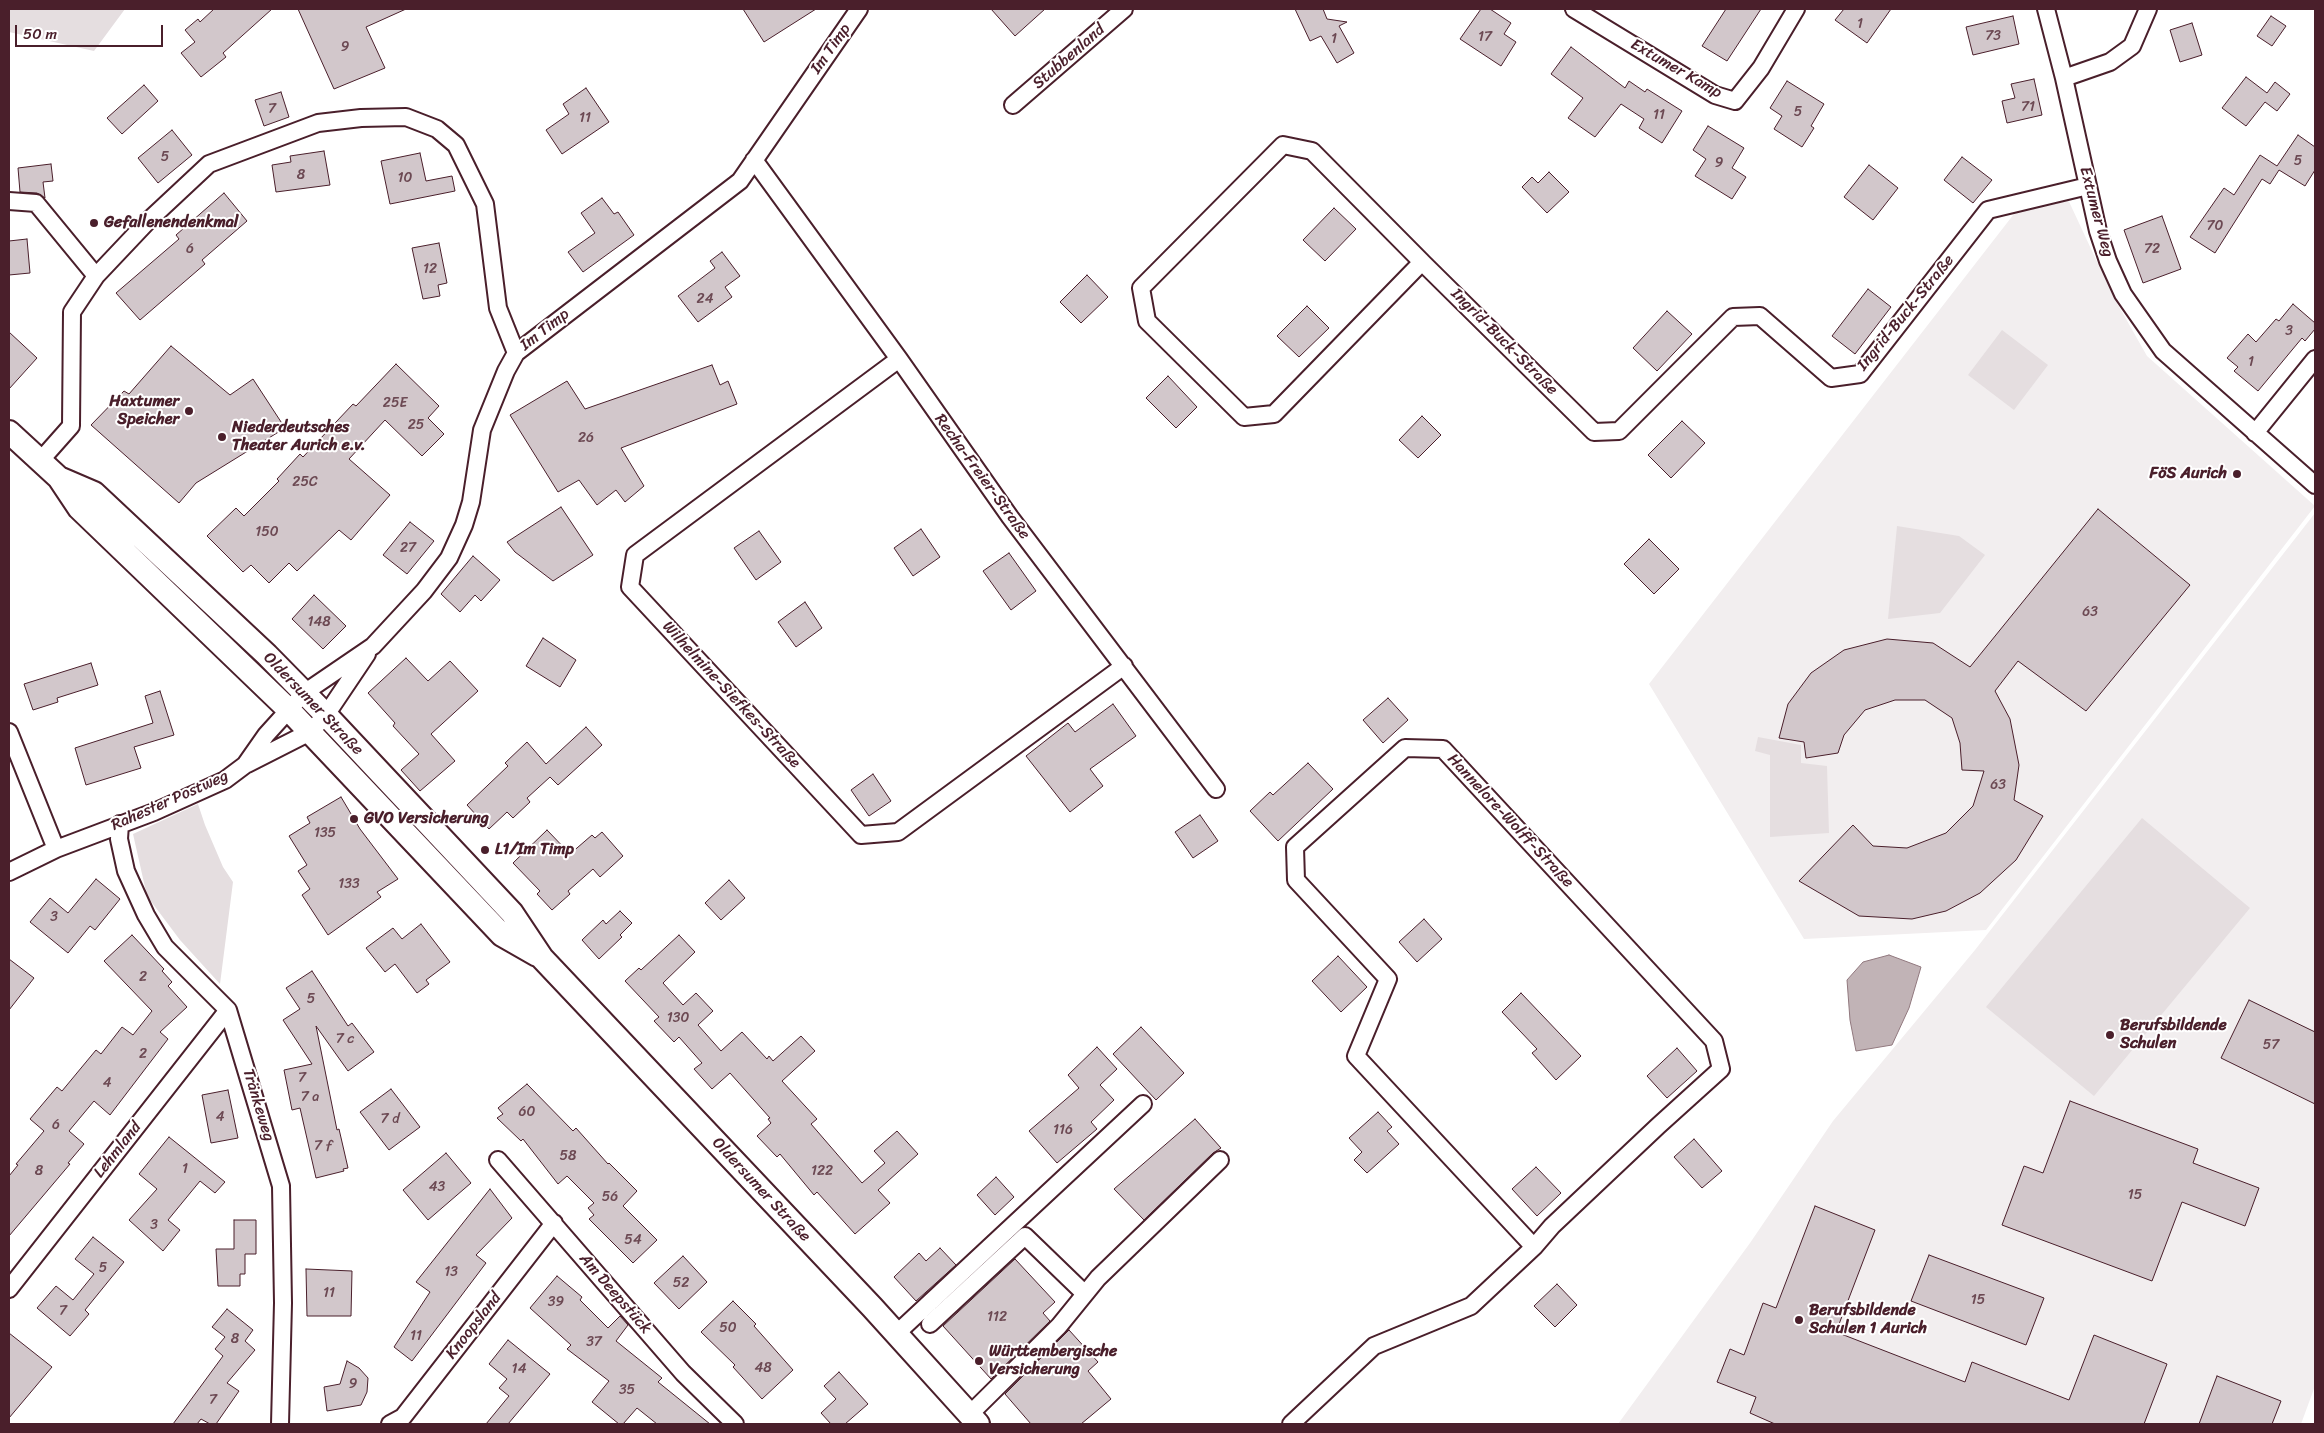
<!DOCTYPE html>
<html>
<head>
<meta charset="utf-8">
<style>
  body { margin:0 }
  #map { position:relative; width:2324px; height:1433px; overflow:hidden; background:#fff; font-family:Sriracha,sans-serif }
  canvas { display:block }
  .frame { position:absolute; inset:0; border:10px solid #4a1f2b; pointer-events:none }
  .scale { position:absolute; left:15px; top:25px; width:148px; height:22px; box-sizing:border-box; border:2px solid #4a1f2b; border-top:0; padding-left:6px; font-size:15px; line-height:18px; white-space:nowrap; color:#4a1f2b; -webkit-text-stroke:4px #fff; paint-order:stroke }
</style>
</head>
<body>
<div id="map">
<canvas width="2324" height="1433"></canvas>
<div class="frame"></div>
<div class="scale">50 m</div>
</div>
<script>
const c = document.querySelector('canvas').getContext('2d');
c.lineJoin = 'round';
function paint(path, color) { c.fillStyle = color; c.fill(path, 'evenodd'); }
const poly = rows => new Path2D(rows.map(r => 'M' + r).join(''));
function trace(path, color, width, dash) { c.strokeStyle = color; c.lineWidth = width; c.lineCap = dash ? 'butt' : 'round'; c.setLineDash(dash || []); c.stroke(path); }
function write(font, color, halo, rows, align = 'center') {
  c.font = font + ' Sriracha,sans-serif'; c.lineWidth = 4; c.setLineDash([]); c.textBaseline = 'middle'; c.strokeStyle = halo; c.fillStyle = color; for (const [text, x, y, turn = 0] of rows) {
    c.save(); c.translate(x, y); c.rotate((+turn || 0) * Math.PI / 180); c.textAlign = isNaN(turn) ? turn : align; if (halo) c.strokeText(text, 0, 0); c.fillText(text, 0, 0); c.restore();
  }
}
const built = poly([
  [2031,192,2065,193,2113,296,2147,356,2315,506,1986,930,1804,939,1649,684],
  [2315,513,2315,1386,2301,1424,1618,1424,1750,1243,1833,1121,1975,950]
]);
const green = poly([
  [9,9,125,9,94,51,9,32],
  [2002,330,2048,365,2014,410,1968,375],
  [1897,526,1959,536,1985,555,1940,613,1888,619],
  [1758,737,1801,745,1801,763,1827,766,1829,833,1770,837,1770,755,1755,751],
  [198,804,205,825,223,867,233,882,220,984,180,940,147,896,133,834],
  [2142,818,2250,908,2094,1096,1986,1007]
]);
const water = poly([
  [1889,955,1921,967,1909,1008,1892,1045,1856,1051,1850,1020,1847,980,1863,962,1889,955]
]);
const building = poly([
  [214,9,272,9,223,53,226,57,201,77,181,53,195,42,185,30,198,19,200,22,214,9],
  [298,9,406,9,366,27,385,68,334,89,298,9],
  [743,9,816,9,764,42,743,9],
  [991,9,1045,9,1015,36,991,9],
  [1295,9,1323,9,1327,19,1347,22,1339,26,1354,53,1337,63,1321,36,1310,41,1295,9],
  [1481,9,1490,9,1511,23,1504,34,1516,42,1501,66,1460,39,1481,9],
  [1726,9,1761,9,1727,61,1702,46,1726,9],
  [1844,9,1891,9,1867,43,1835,20,1844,9],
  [2013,16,2019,44,1973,55,1966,27,2013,16],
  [2271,16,2286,26,2272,46,2257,36,2271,16],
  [2192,23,2202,55,2180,62,2170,30,2192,23],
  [1571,47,1625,88,1629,81,1645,92,1647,89,1682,111,1662,143,1639,128,1644,119,1621,104,1595,137,1568,118,1583,98,1551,74,1571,47],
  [2246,77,2267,93,2275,82,2290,94,2277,111,2265,102,2246,126,2222,108,2246,77],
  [2034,79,2042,115,2007,123,2002,101,2015,98,2011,84,2034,79],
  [1787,81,1824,104,1811,126,1814,128,1802,147,1774,129,1782,116,1770,108,1787,81],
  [144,85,158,101,122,134,107,118,144,85],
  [586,88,609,122,562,154,546,130,569,114,563,104,586,88],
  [281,92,289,117,264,126,255,100,281,92],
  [1708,126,1744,148,1732,168,1746,177,1732,199,1695,176,1706,159,1693,150,1708,126],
  [172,130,192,155,158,183,138,158,172,130],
  [2298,135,2315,147,2315,170,2305,186,2279,170,2270,184,2262,179,2215,253,2190,237,2224,188,2234,195,2260,155,2277,166,2298,135],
  [324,151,330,185,276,192,272,165,291,162,290,156,324,151],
  [420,153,426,181,452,176,455,191,390,204,381,161,420,153],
  [1962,157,1992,180,1973,203,1944,180,1962,157],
  [51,164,53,181,43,182,45,198,37,193,20,192,18,168,51,164],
  [1869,165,1898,188,1873,220,1844,197,1869,165],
  [1549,172,1569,192,1547,213,1522,187,1532,177,1538,183,1549,172],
  [224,193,247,221,202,260,205,264,140,320,116,293,179,239,176,235,224,193],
  [602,198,614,214,618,212,634,235,583,272,568,252,595,233,581,213,602,198],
  [1334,208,1356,229,1325,261,1303,240,1334,208],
  [2162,216,2181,269,2143,283,2124,230,2162,216],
  [27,239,30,273,9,275,9,241,27,239],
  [439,243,447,283,438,285,440,296,423,299,412,248,439,243],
  [722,252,740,276,725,287,732,297,698,322,678,296,715,268,710,261,722,252],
  [1087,275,1108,297,1081,323,1060,302,1087,275],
  [1868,289,1891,307,1855,354,1832,336,1868,289],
  [2293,304,2315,323,2315,329,2305,341,2302,338,2258,391,2234,371,2238,367,2227,358,2248,334,2256,342,2276,319,2279,321,2293,304],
  [1307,306,1329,328,1299,357,1277,336,1307,306],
  [1667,311,1692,334,1657,371,1633,348,1667,311],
  [9,332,37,358,9,389,9,332],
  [171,346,230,395,253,379,285,428,196,483,179,503,91,425,124,391,129,394,171,346],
  [396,364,439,406,428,418,444,434,422,456,385,420,349,459,390,495,351,540,339,530,297,571,289,563,269,583,251,565,243,572,207,536,236,508,244,516,279,481,277,479,300,454,303,457,353,404,356,406,396,364],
  [712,365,720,385,728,381,737,404,621,448,644,486,625,502,616,490,597,505,579,480,558,492,510,415,567,381,585,409,712,365],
  [1168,376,1197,407,1176,428,1146,398,1168,376],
  [1422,416,1441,435,1418,458,1399,440,1422,416],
  [1682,421,1705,443,1671,478,1648,455,1682,421],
  [561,507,593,555,553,581,515,552,507,542,561,507],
  [2098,509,2190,585,2086,711,2018,661,1995,691,2010,719,2019,765,2014,800,2043,816,2016,860,1980,893,1946,911,1912,919,1859,916,1799,881,1853,825,1873,846,1907,848,1946,833,1973,806,1984,771,1962,770,1960,743,1952,718,1925,700,1895,700,1865,710,1844,735,1838,753,1806,758,1804,742,1779,738,1788,704,1811,673,1844,650,1887,639,1933,643,1970,667,2098,509],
  [410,522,434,541,407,574,383,555,410,522],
  [921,529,940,557,913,576,894,548,921,529],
  [759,531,781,562,756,580,734,548,759,531],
  [1649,539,1679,569,1654,594,1624,564,1649,539],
  [1009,553,1036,591,1011,610,983,571,1009,553],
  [473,556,500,580,481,601,475,595,460,612,441,594,473,556],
  [314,595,346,626,323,649,292,619,314,595],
  [805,602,822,628,796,647,778,622,805,602],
  [543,638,576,660,560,687,526,666,543,638],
  [406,658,428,681,450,661,478,691,431,734,455,761,420,791,401,770,419,754,393,726,395,723,368,693,406,658],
  [91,663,98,685,57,698,58,702,33,710,24,684,91,663],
  [160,691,174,735,134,747,141,768,86,785,75,748,153,723,145,696,160,691],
  [1388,698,1408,720,1383,743,1363,720,1388,698],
  [1113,704,1136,736,1090,769,1103,786,1070,812,1026,756,1068,723,1075,732,1113,704],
  [586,727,602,745,558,785,550,777,527,798,530,802,513,818,507,812,489,829,467,805,508,766,505,763,527,742,546,764,586,727],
  [1308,763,1333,789,1278,841,1250,811,1270,792,1273,795,1308,763],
  [873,774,891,801,869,816,851,790,873,774],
  [341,797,360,829,398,879,377,892,381,897,328,935,302,895,310,889,298,871,307,865,289,836,310,823,307,817,341,797],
  [1200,815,1218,841,1193,858,1175,832,1200,815],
  [547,830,570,854,592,835,595,838,602,832,623,856,600,877,593,869,568,891,570,894,552,910,537,894,540,891,513,863,547,830],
  [96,879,120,899,95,930,90,926,68,953,30,922,50,898,68,913,96,879],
  [729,880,745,898,721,920,705,903,729,880],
  [620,911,632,923,620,935,622,937,599,959,582,940,603,920,606,924,620,911],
  [1424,919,1442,939,1417,962,1399,942,1424,919],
  [421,924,450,962,426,980,429,984,417,993,395,964,385,972,366,948,393,928,402,939,421,924],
  [132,935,164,969,162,971,172,982,168,986,187,1007,160,1032,168,1039,110,1115,94,1101,69,1131,84,1144,68,1163,70,1164,9,1236,9,1176,18,1165,16,1164,44,1131,30,1119,57,1087,62,1091,96,1050,101,1054,122,1027,133,1035,152,1011,104,961,132,935],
  [679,935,695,952,663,983,683,1005,696,993,713,1011,698,1025,721,1051,742,1032,767,1059,769,1056,773,1061,801,1036,815,1051,782,1081,817,1119,811,1124,862,1183,885,1163,874,1151,897,1131,918,1154,878,1190,890,1203,855,1234,817,1192,814,1195,780,1154,777,1157,757,1136,771,1123,768,1119,770,1118,730,1073,712,1089,694,1069,702,1063,679,1037,674,1042,654,1021,659,1017,625,981,639,968,641,970,679,935],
  [1338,956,1367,987,1341,1012,1312,981,1338,956],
  [9,959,34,978,9,1010,9,959],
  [312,971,348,1026,352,1023,374,1052,348,1071,316,1026,337,1130,339,1129,348,1168,343,1169,344,1171,316,1178,300,1108,292,1110,284,1070,312,1064,283,1020,300,1009,286,988,312,971],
  [1521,993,1581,1056,1556,1080,1532,1053,1537,1049,1502,1012,1521,993],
  [2249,1000,2315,1032,2315,1104,2221,1058,2249,1000],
  [1141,1027,1184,1073,1156,1100,1113,1054,1141,1027],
  [1097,1047,1117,1069,1100,1085,1114,1100,1091,1122,1097,1129,1057,1163,1029,1131,1079,1088,1068,1075,1097,1047],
  [1677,1048,1697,1071,1667,1098,1647,1076,1677,1048],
  [527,1084,573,1131,576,1128,608,1164,609,1163,637,1191,623,1206,657,1240,633,1263,589,1219,594,1215,588,1208,594,1203,567,1176,558,1184,523,1139,521,1141,497,1118,503,1114,498,1108,527,1084],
  [391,1089,420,1127,389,1150,360,1112,391,1089],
  [228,1090,238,1138,211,1143,202,1095,228,1090],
  [2070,1101,2198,1149,2193,1163,2259,1188,2245,1226,2182,1202,2152,1281,2002,1225,2024,1166,2043,1173,2070,1101],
  [1378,1112,1392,1127,1387,1131,1399,1144,1367,1173,1354,1160,1362,1152,1349,1138,1378,1112],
  [1195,1119,1221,1148,1213,1153,1144,1220,1114,1189,1195,1119],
  [169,1137,225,1182,215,1193,200,1181,168,1220,180,1230,163,1251,129,1220,157,1189,139,1174,169,1137],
  [1694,1139,1722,1171,1702,1188,1674,1157,1694,1139],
  [446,1153,471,1183,428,1220,403,1190,446,1153],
  [1536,1167,1561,1193,1537,1216,1512,1189,1536,1167],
  [996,1177,1014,1197,995,1215,977,1195,996,1177],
  [490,1189,512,1218,476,1255,486,1263,412,1361,394,1347,430,1292,416,1282,490,1189],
  [1815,1206,1875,1230,1836,1332,1965,1382,1972,1362,2069,1400,2094,1335,2167,1364,2144,1424,1775,1424,1750,1413,1756,1397,1717,1382,1730,1349,1744,1355,1763,1303,1776,1308,1815,1206],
  [234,1220,256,1220,256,1254,245,1254,245,1274,240,1274,240,1286,218,1286,216,1249,234,1249,234,1220],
  [93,1237,124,1262,85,1310,89,1314,70,1336,37,1308,56,1286,73,1300,94,1274,75,1259,93,1237],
  [940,1248,956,1265,916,1301,894,1277,919,1253,926,1261,940,1248],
  [1929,1255,2044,1298,2026,1345,1911,1301,1929,1255],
  [683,1256,707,1282,679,1309,654,1283,683,1256],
  [1015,1259,1055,1302,1043,1313,1050,1321,991,1379,943,1326,1015,1259],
  [306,1269,352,1271,351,1316,307,1316,306,1269],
  [557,1276,582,1297,580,1300,608,1328,620,1316,628,1325,616,1341,662,1378,658,1382,710,1424,657,1424,637,1408,623,1424,619,1424,592,1402,609,1381,567,1349,571,1345,530,1308,557,1276],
  [1557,1284,1577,1305,1555,1327,1534,1306,1557,1284],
  [733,1301,756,1324,754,1326,793,1370,762,1399,733,1367,735,1365,701,1332,733,1301],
  [227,1309,253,1330,245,1341,255,1350,227,1383,239,1391,216,1424,210,1424,201,1419,197,1424,173,1424,223,1356,215,1349,225,1337,212,1327,227,1309],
  [1069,1330,1098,1362,1088,1371,1111,1399,1081,1424,1031,1424,1005,1394,1069,1330],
  [9,1333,52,1367,9,1418,9,1333],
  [508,1340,550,1374,508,1424,486,1424,509,1396,499,1388,507,1379,489,1364,508,1340],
  [347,1361,359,1368,368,1378,367,1392,361,1405,327,1411,324,1387,340,1384,347,1361],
  [839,1372,868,1404,845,1424,831,1424,821,1413,836,1399,824,1386,839,1372],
  [2217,1376,2281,1401,2272,1424,2199,1424,2217,1376]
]);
const street = poly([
  [1574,9,1715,95,1735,101,1761,68,1796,9],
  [2046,9,2064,78,2098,231,2108,261,2123,294,2163,351,2315,485],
  [2064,78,2110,62,2132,46,2148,9],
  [1013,105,1124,9],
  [754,160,899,359,1010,517,1216,789],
  [9,201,36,203,96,276],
  [1422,262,1312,151,1283,145,1141,288,1147,321,1244,417,1274,414,1422,262,1594,432,1619,431,1733,317,1760,316,1831,378,1860,374,1988,210,2088,186],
  [899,359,635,555,630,587,861,835,898,832,1124,666],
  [2255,433,2315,359],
  [40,461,71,426,72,312,96,276,148,221,209,164,318,123,361,118,406,117,437,129,456,145,485,204,498,308,516,353],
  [9,732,56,849],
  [247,764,310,732,326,715,367,654],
  [120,824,119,839,126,871,146,915,165,947,228,1010,281,1186,283,1303,280,1424],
  [9,872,56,849,154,812,225,780,245,765,266,735,304,693,373,646,424,591,449,558,464,525,471,502,482,430,506,371,516,353,740,181,859,9],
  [498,1160,683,1373,735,1424],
  [9,1289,228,1010],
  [930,1324,1025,1236,1084,1293],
  [896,1334,1143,1104],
  [969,1415,1059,1326,1098,1278,1220,1160],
  [390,1424,403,1417,554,1223],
  [1291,1424,1374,1346,1471,1306,1534,1247,1552,1226,1658,1126,1721,1069,1714,1041,1443,749,1405,748,1295,847,1296,880,1388,979,1356,1056,1534,1247]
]);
const secondary = poly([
  [9,432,59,478,79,508,289,710,502,935,537,955],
  [59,478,94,493,267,655,326,715,512,913,542,958,872,1307,978,1424]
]);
const markers = [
  [94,223,5,"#4a1f2b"],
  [189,411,5,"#4a1f2b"],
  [222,437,5,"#4a1f2b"],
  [2237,474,5,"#4a1f2b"],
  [354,819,5,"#4a1f2b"],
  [485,850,5,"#4a1f2b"],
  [2110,1035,5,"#4a1f2b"],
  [1799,1320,5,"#4a1f2b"],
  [979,1361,5,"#4a1f2b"]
];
const numberNames = [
  ["1",1860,24],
  ["73",1993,36],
  ["17",1485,37],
  ["1",1334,39],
  ["9",345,47],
  ["71",2028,107],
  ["7",272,109],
  ["5",1798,112],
  ["11",1659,115],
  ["11",585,118],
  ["5",165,157],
  ["5",2298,161],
  ["9",1719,163],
  ["8",301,175],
  ["10",405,178],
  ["70",2215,226],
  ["6",190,249],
  ["72",2152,249],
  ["12",430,269],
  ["24",705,299],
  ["3",2289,331],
  ["1",2251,362],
  ["25E",395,403],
  ["25",416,425],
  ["26",586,438],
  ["25C",305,482],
  ["150",267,532],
  ["27",408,548],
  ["63",2090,612],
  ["148",319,622],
  ["63",1998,785],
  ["135",325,833],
  ["133",349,884],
  ["3",54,917],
  ["2",143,977],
  ["5",311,999],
  ["130",678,1018],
  ["7 c",345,1039],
  ["57",2271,1045],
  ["2",143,1054],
  ["7",302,1078],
  ["4",107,1083],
  ["7 a",310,1097],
  ["60",527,1112],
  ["4",220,1117],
  ["7 d",390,1119],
  ["6",56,1125],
  ["116",1063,1130],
  ["7 f",323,1146],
  ["58",568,1156],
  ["1",185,1169],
  ["8",39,1171],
  ["122",822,1171],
  ["43",437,1187],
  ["15",2135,1195],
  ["56",610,1197],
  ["3",154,1225],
  ["54",633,1240],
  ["5",103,1268],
  ["13",451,1272],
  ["52",681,1283],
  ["11",329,1293],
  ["15",1978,1300],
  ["39",556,1302],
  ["7",63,1311],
  ["112",997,1317],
  ["50",728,1328],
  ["11",416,1336],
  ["8",235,1339],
  ["37",594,1342],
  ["48",763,1368],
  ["14",519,1369],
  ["9",353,1384],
  ["35",627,1390],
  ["7",213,1400]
];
const streetNames = [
  ["Im Timp",831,49,-55],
  ["Stubbenland",1069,57,-41],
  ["Extumer Kamp",1676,69,30],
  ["Extumer Weg",2096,212,75],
  ["Ingrid-Buck-Straße",1906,313,-51],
  ["Im Timp",545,330,-38],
  ["Ingrid-Buck-Straße",1504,342,45],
  ["Recha-Freier-Straße",982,477,54],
  ["Wilhelmine-Siefkes-Straße",731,695,47],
  ["Oldersumer Straße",313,704,46],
  ["Rahester Postweg",170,801,-24],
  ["Hannelore-Wolff-Straße",1510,821,47],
  ["Tränkeweg",258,1105,73],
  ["Lehmland",118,1150,-52],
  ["Oldersumer Straße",761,1190,47],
  ["Am Deepstück",615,1294,49],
  ["Knoopsland",474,1326,-52]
];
const poiNames = [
  ["Gefallenendenkmal",104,223],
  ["Haxtumer",179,402,"right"],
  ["Speicher",179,420,"right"],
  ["Niederdeutsches",232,428],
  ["Theater Aurich e.v.",232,446],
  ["FöS Aurich",2227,474,"right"],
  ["GVO Versicherung",364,819],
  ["L1/Im Timp",495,850],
  ["Berufsbildende",2120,1026],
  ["Schulen",2120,1044],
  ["Berufsbildende",1809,1311],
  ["Schulen 1 Aurich",1809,1329],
  ["Württembergische",989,1352],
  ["Versicherung",989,1370]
];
paint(built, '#f2eeef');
paint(green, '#e5dee0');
paint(water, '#c1b3b6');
trace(water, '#91787e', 1);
paint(building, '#d2c7cb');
trace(building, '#4a1f2b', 1);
trace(street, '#4a1f2b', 20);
trace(secondary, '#4a1f2b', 26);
trace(street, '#fff', 16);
trace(secondary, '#fff', 22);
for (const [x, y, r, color] of markers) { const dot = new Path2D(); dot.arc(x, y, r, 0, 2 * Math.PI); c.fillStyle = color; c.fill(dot); trace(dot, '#fff', 2); }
write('14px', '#6c4953', null, numberNames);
write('16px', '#4a1f2b', '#fff', streetNames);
write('bold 16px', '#4a1f2b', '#fff', poiNames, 'left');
</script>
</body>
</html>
